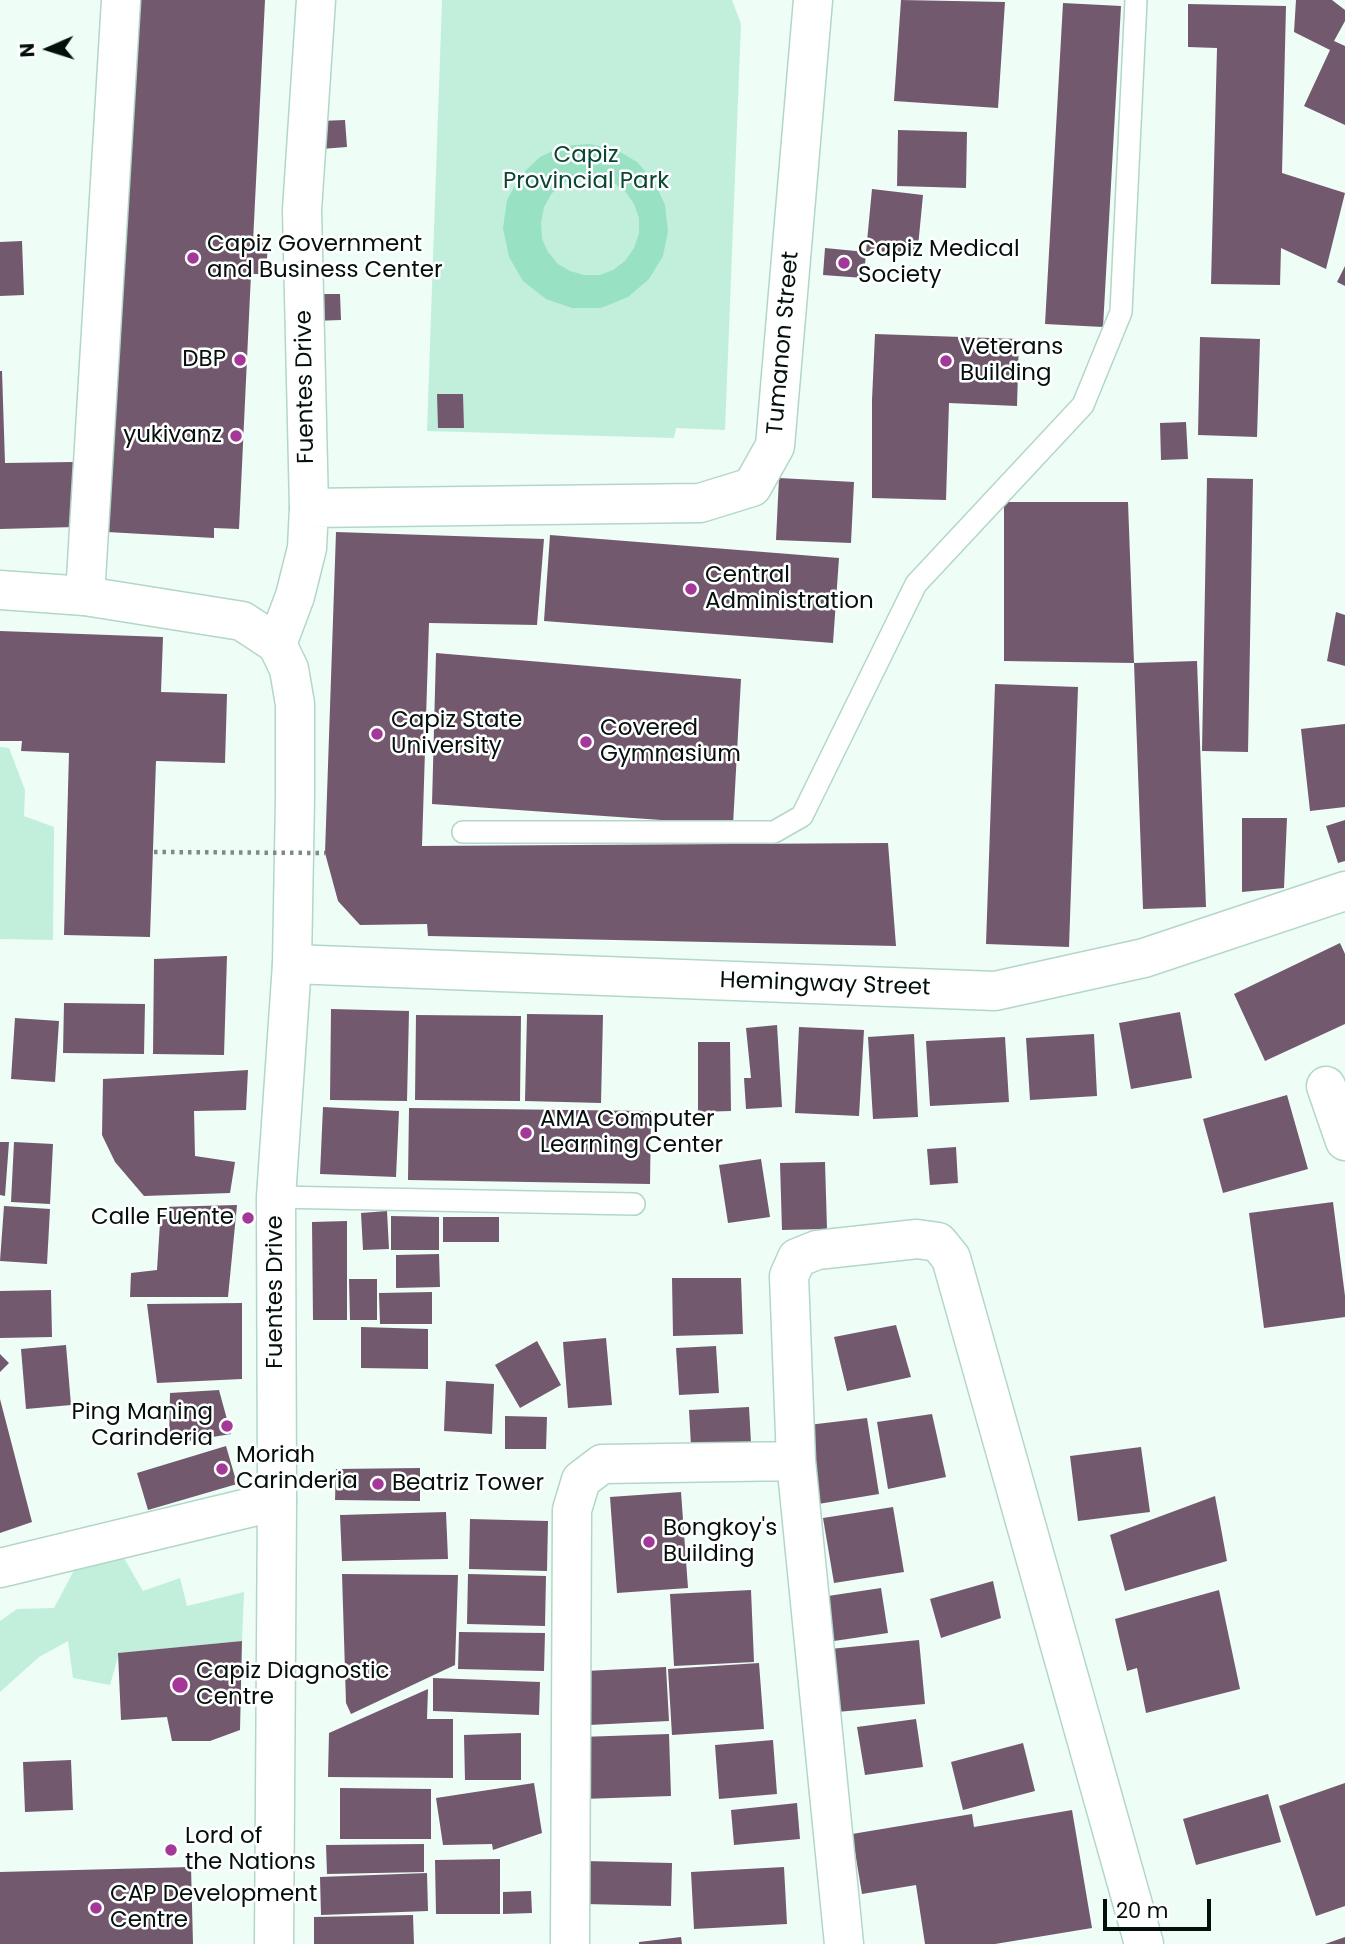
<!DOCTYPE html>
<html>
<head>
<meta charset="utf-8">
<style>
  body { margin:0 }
  #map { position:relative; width:1345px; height:1944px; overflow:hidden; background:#eefdf6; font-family:Poppins,sans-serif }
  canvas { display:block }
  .north { position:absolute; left:14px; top:14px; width:70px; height:70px; -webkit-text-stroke:5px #fff; paint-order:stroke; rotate:267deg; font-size:19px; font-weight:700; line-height:28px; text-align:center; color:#04100b }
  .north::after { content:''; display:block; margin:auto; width:24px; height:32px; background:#04100b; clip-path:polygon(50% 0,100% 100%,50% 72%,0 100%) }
  .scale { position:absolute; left:1103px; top:1899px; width:108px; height:32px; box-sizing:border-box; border:4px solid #04100b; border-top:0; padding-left:9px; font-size:21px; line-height:24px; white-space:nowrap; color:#04100b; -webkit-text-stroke:5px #fff; paint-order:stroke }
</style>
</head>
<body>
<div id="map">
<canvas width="1345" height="1944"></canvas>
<div class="north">N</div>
<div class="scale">20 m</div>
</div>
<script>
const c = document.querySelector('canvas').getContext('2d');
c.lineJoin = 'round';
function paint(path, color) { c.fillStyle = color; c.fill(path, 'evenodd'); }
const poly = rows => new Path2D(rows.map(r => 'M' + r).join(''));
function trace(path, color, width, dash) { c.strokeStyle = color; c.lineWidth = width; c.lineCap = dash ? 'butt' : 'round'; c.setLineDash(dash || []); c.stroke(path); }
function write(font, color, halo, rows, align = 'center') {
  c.font = font + ' Poppins,sans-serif'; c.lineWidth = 5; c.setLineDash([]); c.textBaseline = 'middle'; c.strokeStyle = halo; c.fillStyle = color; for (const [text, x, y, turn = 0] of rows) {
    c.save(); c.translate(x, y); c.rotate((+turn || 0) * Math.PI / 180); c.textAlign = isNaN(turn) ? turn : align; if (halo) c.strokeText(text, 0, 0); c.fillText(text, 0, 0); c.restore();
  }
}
const green = poly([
  [442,0,732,0,741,24,725,430,676,428,674,438,427,431],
  [0,747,9,748,25,790,24,816,54,827,53,940,0,939],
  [117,1546,143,1591,180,1578,187,1606,244,1592,242,1641,119,1653,110,1685,73,1678,68,1641,39,1657,0,1692,0,1621,17,1609,54,1608,78,1563]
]);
const water = poly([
  [589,144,615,149,637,162,654,181,665,205,668,231,663,256,649,279,628,297,601,308,572,308,546,299,523,281,509,257,503,228,507,200,521,175,540,157,563,146],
  [581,177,596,177,612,182,625,191,634,204,639,218,639,233,634,248,625,261,613,270,600,275,584,275,570,271,558,264,548,252,542,239,541,223,544,207,552,193,565,183]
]);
const building = poly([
  [132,0,265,0,253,242,268,243,266,274,251,274,239,529,214,528,214,538,107,532],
  [901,0,1005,2,998,108,894,101],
  [1296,0,1332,0,1345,10,1345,21,1334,41,1345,46,1345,125,1304,106,1330,50,1294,32],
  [1063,3,1121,6,1103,327,1045,324],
  [1188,4,1286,6,1282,173,1345,193,1326,269,1281,248,1280,285,1211,284,1217,48,1188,47],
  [345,120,347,147,321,149,320,121],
  [898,130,967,132,966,188,897,186],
  [872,189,923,195,917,257,866,252],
  [22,241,24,295,0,296,0,242],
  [825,248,866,252,864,278,823,275],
  [1345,266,1345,286,1337,282],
  [312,294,340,294,341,320,313,321],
  [875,334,1019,339,1017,406,949,403,946,500,872,498,872,400],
  [1200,337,1260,339,1257,437,1198,435],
  [0,371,2,371,5,463,73,462,75,527,0,529],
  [437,394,463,394,464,428,438,428],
  [1186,422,1188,459,1161,460,1160,423],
  [779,478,854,482,851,543,776,540],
  [1207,478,1253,479,1248,752,1202,751],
  [1004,502,1128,502,1134,663,1197,661,1206,907,1143,909,1134,663,1004,661],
  [336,532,544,539,537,625,429,623,422,846,888,843,896,946,428,936,427,924,360,925,338,901,325,853],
  [550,535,839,558,833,643,544,621],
  [1336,612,1345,615,1345,666,1327,661],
  [0,631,163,637,161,692,227,694,225,763,156,761,150,937,64,935,69,753,21,751,22,741,0,741],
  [436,653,741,679,733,825,432,804],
  [995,684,1078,687,1069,947,986,944],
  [1345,724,1345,807,1310,811,1301,729],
  [1242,818,1287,818,1284,888,1242,892],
  [1345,820,1345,861,1338,863,1326,826],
  [1340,943,1345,954,1345,1024,1265,1061,1234,994],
  [227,956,224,1055,153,1054,154,959],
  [64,1003,145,1004,144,1054,63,1053],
  [331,1009,409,1011,407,1101,330,1100],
  [1180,1012,1192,1078,1131,1089,1119,1023],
  [527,1014,603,1015,601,1103,525,1101],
  [416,1015,521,1016,520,1101,415,1100],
  [15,1018,59,1021,55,1082,11,1079],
  [777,1025,782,1107,746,1109,744,1078,751,1078,746,1028],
  [799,1027,864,1030,859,1116,795,1113],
  [914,1034,918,1117,873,1119,868,1037],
  [1094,1034,1097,1096,1030,1100,1026,1038],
  [1005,1037,1009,1102,930,1106,926,1041],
  [698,1042,730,1042,731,1111,698,1112],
  [248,1070,246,1110,194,1111,195,1156,235,1162,230,1193,144,1196,115,1162,102,1135,103,1079],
  [1287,1095,1308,1169,1223,1193,1203,1119],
  [323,1107,399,1111,396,1177,320,1174],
  [409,1108,651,1111,650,1184,408,1180],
  [0,1142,9,1142,5,1196,0,1195],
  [14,1142,53,1144,50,1204,11,1202],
  [956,1147,958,1183,930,1185,927,1149],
  [761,1159,770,1217,728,1223,719,1165],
  [825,1162,827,1229,782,1230,780,1163],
  [1333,1202,1345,1296,1345,1317,1264,1328,1249,1213],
  [237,1205,228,1297,130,1297,131,1273,157,1270,161,1207],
  [4,1206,50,1209,47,1264,0,1261],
  [387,1211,389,1249,363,1250,361,1213],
  [391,1216,439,1217,439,1250,391,1250],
  [443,1217,499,1217,499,1242,443,1242],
  [347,1221,347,1320,313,1320,312,1222],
  [439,1254,440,1287,396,1288,396,1255],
  [672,1278,741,1278,743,1334,673,1336],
  [349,1279,377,1279,377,1320,350,1320],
  [51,1290,52,1337,0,1338,0,1291],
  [432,1292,432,1324,380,1324,379,1293],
  [242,1303,242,1379,157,1383,147,1304],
  [896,1325,911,1377,847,1391,834,1337],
  [361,1327,428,1329,428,1369,361,1368],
  [606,1338,612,1405,568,1408,563,1342],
  [537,1341,561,1385,520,1408,495,1365],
  [66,1345,71,1405,26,1409,21,1349],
  [716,1346,719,1393,679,1395,676,1348],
  [0,1354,9,1363,0,1372],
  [446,1381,494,1384,492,1434,444,1431],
  [219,1390,231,1434,169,1444,170,1393],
  [0,1399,32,1522,0,1533],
  [749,1407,751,1443,691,1446,689,1410],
  [932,1414,946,1477,888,1489,877,1422],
  [505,1416,547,1417,546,1449,505,1449],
  [867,1418,879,1494,806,1506,800,1426],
  [226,1446,237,1484,148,1510,137,1473],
  [1141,1447,1150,1512,1078,1521,1070,1456],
  [420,1468,420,1501,335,1500,336,1469],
  [681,1492,688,1588,617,1593,610,1497],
  [1215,1496,1227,1561,1125,1591,1110,1535],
  [893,1507,904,1572,834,1583,823,1518],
  [446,1512,448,1559,342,1561,340,1515],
  [470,1519,548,1521,547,1571,469,1569],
  [342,1574,458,1575,455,1665,351,1714,346,1703],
  [468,1574,546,1576,545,1626,467,1624],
  [993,1581,1001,1618,941,1638,930,1599],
  [881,1588,888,1633,834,1641,828,1596],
  [751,1590,754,1662,674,1666,670,1594],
  [1219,1590,1240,1689,1146,1713,1137,1668,1127,1671,1115,1619],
  [459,1632,545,1633,544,1671,458,1669],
  [919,1640,925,1704,837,1712,830,1649],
  [242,1641,240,1730,210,1741,172,1741,167,1717,121,1720,118,1653],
  [759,1663,764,1729,672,1735,668,1669],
  [666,1667,669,1721,589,1725,586,1671],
  [433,1678,540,1682,539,1715,433,1711],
  [428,1689,427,1719,453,1719,453,1778,328,1777,329,1733],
  [916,1719,923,1767,865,1775,857,1727],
  [521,1733,521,1780,465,1780,464,1735],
  [669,1734,671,1796,582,1799,580,1737],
  [773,1740,777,1794,719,1799,715,1745],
  [1023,1743,1035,1791,963,1810,951,1762],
  [71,1760,73,1810,25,1812,23,1762],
  [534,1783,542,1833,493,1850,492,1844,443,1845,436,1798],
  [1345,1783,1345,1906,1316,1916,1279,1806],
  [340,1788,431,1789,431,1839,340,1839],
  [1268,1794,1281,1842,1196,1865,1183,1819],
  [797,1803,800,1839,734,1845,731,1810],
  [1072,1810,1092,1928,995,1944,925,1944,916,1885,862,1894,852,1834,972,1814,974,1827],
  [424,1844,424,1872,327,1874,326,1845],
  [500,1859,500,1914,436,1914,435,1860],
  [585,1861,672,1863,671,1906,585,1904],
  [191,1867,193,1944,0,1944,0,1872],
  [784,1867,787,1924,694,1929,691,1872],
  [427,1873,428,1911,321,1915,320,1877],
  [531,1891,532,1913,503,1914,503,1892],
  [413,1915,414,1944,314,1944,314,1917],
  [681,1937,682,1944,639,1944,639,1942],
  [1345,1937,1345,1944,1325,1944]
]);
const service = poly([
  [463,832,774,832,802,816,916,584,1083,405,1121,312,1136,0],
  [276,1197,634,1204]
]);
const minor = poly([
  [309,508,302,210,316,0],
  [85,596,121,0],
  [1326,1086,1345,1141],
  [0,1568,277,1501],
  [570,1944,572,1510,581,1480,602,1464,796,1461],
  [844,1944,796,1461,789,1276,797,1258,817,1250,917,1239,938,1242,951,1258,1144,1944]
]);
const tertiary = poly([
  [277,644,295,596,307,548,309,508,700,503,752,487,775,446,813,0]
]);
const secondary = poly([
  [292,964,995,991,1144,958,1345,891]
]);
const primary = poly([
  [0,590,85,596,242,621,277,644,289,669,295,704,295,797,292,964,276,1197,277,1501,274,1944]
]);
const pathBridge = poly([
  [154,852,325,853]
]);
const markers = [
  [193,258,7,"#a43899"],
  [844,263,7,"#a43899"],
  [240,360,7,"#a43899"],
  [946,361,7,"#a43899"],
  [236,436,7,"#a43899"],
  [691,589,7,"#a43899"],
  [377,734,7,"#a43899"],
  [586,742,7,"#a43899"],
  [526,1133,7,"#a43899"],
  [248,1218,7,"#a43899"],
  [227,1426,7,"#a43899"],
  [222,1469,7,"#a43899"],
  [378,1484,7,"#a43899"],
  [649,1542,7,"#a43899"],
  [180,1685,9,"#a43899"],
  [171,1850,7,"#a43899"],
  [96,1908,7,"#a43899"]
];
const parkNames = [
  ["Capiz",586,156],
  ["Provincial Park",586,182]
];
const poiNames = [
  ["Capiz Government",207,245],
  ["and Business Center",207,271],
  ["Capiz Medical",858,250],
  ["Society",858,276],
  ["Veterans",960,348],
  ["Building",960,374],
  ["DBP",226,360,"right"],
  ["yukivanz",222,436,"right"],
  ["Central",705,576],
  ["Administration",705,602],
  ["Capiz State",391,721],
  ["University",391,747],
  ["Covered",600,729],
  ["Gymnasium",600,755],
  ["AMA Computer",540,1120],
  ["Learning Center",540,1146],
  ["Calle Fuente",234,1218,"right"],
  ["Ping Maning",213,1413,"right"],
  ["Carinderia",213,1439,"right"],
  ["Moriah",236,1456],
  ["Carinderia",236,1482],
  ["Beatriz Tower",392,1484],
  ["Bongkoy's",663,1529],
  ["Building",663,1555],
  ["Capiz Diagnostic",196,1672],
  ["Centre",196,1698],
  ["Lord of",185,1837],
  ["the Nations",185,1863],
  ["CAP Development",110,1895],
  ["Centre",110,1921]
];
const streetNames = [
  ["Tumanon Street",784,343,-85],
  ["Fuentes Drive",306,387,-91],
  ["Hemingway Street",825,985,2],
  ["Fuentes Drive",276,1292,-90]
];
paint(green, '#c1efdb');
paint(water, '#98e1c3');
paint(building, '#73596e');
trace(service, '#b2d7c7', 24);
trace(minor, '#b2d7c7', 41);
trace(tertiary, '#b2d7c7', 41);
trace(secondary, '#b2d7c7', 41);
trace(primary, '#b2d7c7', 41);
trace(service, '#fff', 21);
trace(minor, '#fff', 38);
trace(tertiary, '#fff', 38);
trace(secondary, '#fff', 38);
trace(primary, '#fff', 38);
trace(pathBridge, '#7f8c86', 4.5, [3.5, 5]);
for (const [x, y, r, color] of markers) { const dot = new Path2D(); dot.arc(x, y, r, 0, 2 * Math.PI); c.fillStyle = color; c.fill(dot); trace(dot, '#fff', 2.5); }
write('23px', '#094734', '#fff', parkNames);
write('23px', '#04100b', '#fff', poiNames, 'left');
write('23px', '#04100b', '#fff', streetNames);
</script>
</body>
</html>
